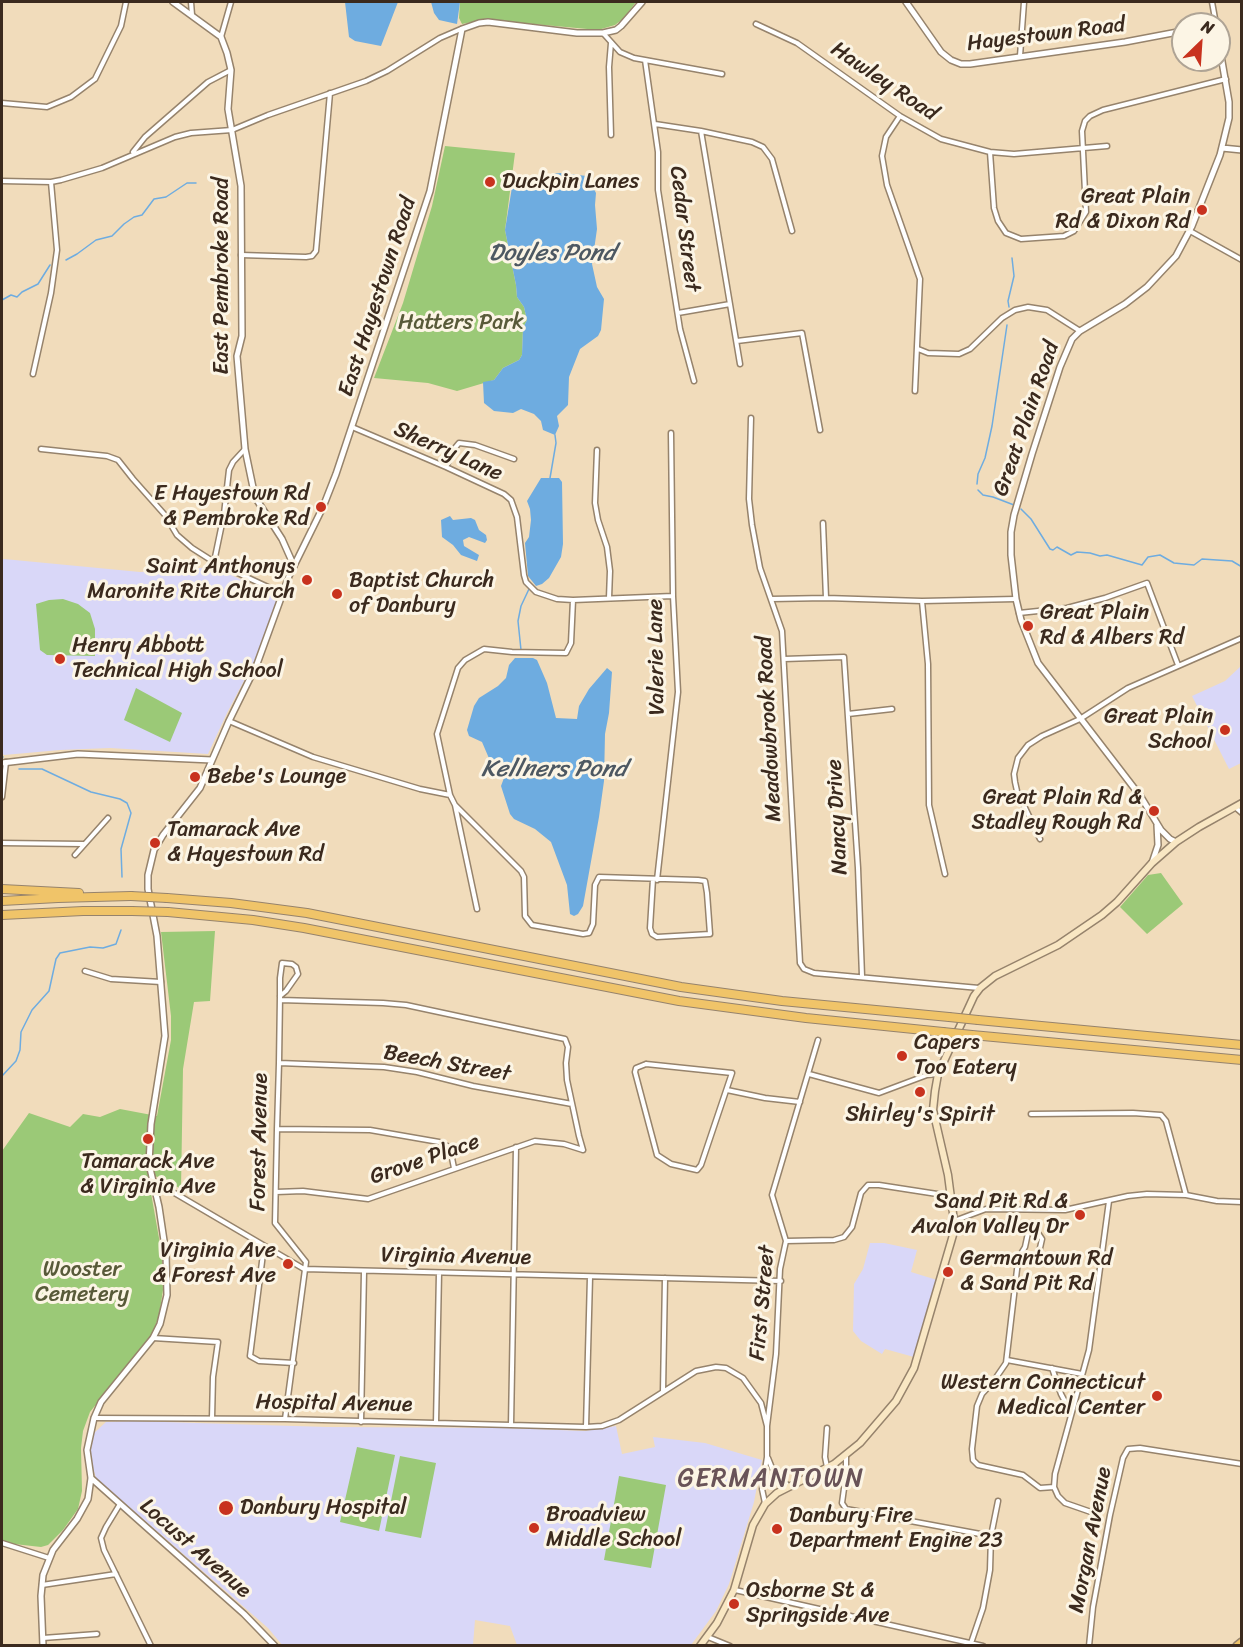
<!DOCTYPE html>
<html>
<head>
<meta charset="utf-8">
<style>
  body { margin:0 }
  #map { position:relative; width:1243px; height:1647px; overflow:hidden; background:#f1dcbb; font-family:Sriracha,sans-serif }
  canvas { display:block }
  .frame { position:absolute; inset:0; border:3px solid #3b2a1e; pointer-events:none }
  .north { position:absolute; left:1171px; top:12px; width:60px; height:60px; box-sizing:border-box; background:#fcf5e5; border:2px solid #afa495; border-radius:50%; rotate:25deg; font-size:16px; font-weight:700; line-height:24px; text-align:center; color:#3b2a1e }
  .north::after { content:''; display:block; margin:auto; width:21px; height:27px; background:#c8321e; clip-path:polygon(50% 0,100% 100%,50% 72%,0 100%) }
</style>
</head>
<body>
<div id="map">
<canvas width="1243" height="1647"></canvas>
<div class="frame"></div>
<div class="north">N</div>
</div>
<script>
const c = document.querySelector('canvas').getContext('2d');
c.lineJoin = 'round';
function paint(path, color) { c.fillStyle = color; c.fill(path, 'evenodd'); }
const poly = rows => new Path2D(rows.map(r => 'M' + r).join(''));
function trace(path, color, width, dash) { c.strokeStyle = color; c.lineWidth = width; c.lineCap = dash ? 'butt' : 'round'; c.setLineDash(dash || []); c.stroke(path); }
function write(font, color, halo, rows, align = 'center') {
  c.font = font + ' Sriracha,sans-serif'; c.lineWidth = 6; c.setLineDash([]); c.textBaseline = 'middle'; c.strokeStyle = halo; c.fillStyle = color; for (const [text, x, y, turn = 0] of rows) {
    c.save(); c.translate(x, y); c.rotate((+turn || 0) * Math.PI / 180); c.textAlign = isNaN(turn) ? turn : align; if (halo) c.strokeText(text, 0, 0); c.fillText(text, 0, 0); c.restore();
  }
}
const built = poly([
  [4,559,140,572,214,567,278,597,258,654,227,713,208,754,110,748,60,750,4,755,2,753,2,560],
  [1241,666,1241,763,1229,769,1192,696,1225,681],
  [870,1243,884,1243,917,1250,911,1272,937,1280,914,1357,885,1349,882,1354,861,1341,853,1331,854,1284,863,1269],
  [132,1421,327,1427,506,1428,585,1431,616,1426,622,1454,655,1447,653,1437,705,1443,762,1460,754,1502,729,1584,716,1611,691,1645,517,1645,510,1626,475,1620,473,1645,283,1646,268,1628,96,1478,89,1455,93,1434,106,1422]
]);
const green = poly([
  [460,2,636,2,624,18,615,25,598,30,501,21,477,21,462,24,459,18],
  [445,146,515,153,505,230,516,285,517,297,524,307,527,320,523,328,522,355,519,360,503,368,494,380,457,391,428,383,374,378,403,303,432,206],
  [63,599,78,604,90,613,95,629,95,656,47,655,40,650,36,604,49,600],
  [136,688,182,713,170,742,124,720],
  [1161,873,1183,904,1147,934,1120,907,1148,875],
  [215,931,210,1001,194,1002,183,1069,181,1189,160,1177,148,1176,162,1255,163,1290,159,1316,152,1334,90,1412,83,1431,81,1448,82,1491,78,1509,63,1530,48,1545,41,1547,5,1543,2,1541,2,1151,29,1113,70,1127,83,1114,100,1117,120,1109,157,1116,171,1040,171,1016,161,932],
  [357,1447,395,1455,379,1531,340,1522],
  [400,1456,436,1463,421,1538,385,1531],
  [619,1476,666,1485,651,1568,604,1560]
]);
const water = poly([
  [345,2,398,2,381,46,355,41,349,37],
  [431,2,460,2,457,24,439,20,434,13],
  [560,173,587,176,596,193,595,205,597,229,592,264,597,287,604,299,601,330,598,336,580,349,569,377,568,405,557,416,559,426,555,435,543,430,541,421,534,414,521,409,513,413,494,411,484,403,483,382,494,380,503,368,519,360,522,355,523,328,527,320,524,307,517,297,516,285,505,230,513,181,519,178],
  [541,478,559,478,562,482,563,544,561,557,549,578,542,584,536,586,528,576,525,543,529,537,531,520,530,509,527,501],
  [450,516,453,520,471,518,475,520,479,530,486,535,487,540,485,543,469,537,463,540,464,546,479,555,477,561,461,555,453,545,442,537,441,520],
  [515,658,533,658,537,660,547,683,556,718,577,719,579,706,589,689,607,668,612,672,609,713,605,734,604,781,599,817,583,906,578,914,574,916,570,914,567,885,551,842,535,829,514,819,510,814,501,786,504,778,501,772,491,763,482,742,469,736,467,730,474,706,479,698,498,686,506,678,509,665]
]);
const stream = poly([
  [66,260,77,254,96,240,112,236,124,224,134,217,142,215,154,199,166,197,187,183,196,183],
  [2,300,11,295,17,297,22,292,38,284,50,265],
  [1009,307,1008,301,1014,276,1012,258],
  [550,478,556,443,555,435],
  [977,484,978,474,985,458,992,426,1007,325],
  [978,490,983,495,993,497,1014,505],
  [1021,509,1031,519,1050,549,1053,550,1057,547,1071,555,1077,552,1090,553,1100,556,1107,555,1142,565,1148,557,1160,555,1174,563,1194,565,1202,559,1232,561,1242,567],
  [521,650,518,621,521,606,529,589],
  [2,756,3,757],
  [19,769,42,769,91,792,120,799,127,803,131,813,121,849,122,877],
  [2,1076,16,1061,20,1050,21,1032,32,1010,49,991,56,959,60,953,90,947,103,948,116,944,121,930]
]);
const minor = poly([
  [191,2,192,15],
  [1212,2,1216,24],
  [756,24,797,43,900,116,941,139,990,152,1014,154,1107,146],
  [603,33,620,52,634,58,645,60,658,152,658,190,680,329,694,381],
  [221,37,231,2],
  [611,43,609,67,611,135],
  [1020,56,1024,2],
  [645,60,722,74],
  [2,103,47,107,71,97,95,79,121,26,126,2],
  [900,116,886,137,882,156,887,185,920,279,915,391],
  [655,124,701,131,752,142,763,147,772,159,792,231],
  [701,131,740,364],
  [133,152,145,137,208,82,231,70],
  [990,152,994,208,998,221,1006,233,1021,239,1064,236,1074,231,1086,212,1082,131,1085,121,1090,116,1103,110,1226,79],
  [2,181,51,182,61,180,102,168,175,137,191,133,232,130,268,115,366,81,387,71,440,38,461,29],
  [1190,231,1242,260],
  [241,255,306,257,312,256,316,251,330,93],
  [678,313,730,304],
  [737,341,802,333,820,430],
  [918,349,928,353,959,354,970,349,1002,318,1015,310,1028,307,1047,310,1080,331],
  [33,374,51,293,57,250,51,182],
  [751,418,749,499,752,525,760,568,782,631,800,963,804,969,814,973,979,988],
  [352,427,446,467,504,494,511,500,517,517,524,575,526,582,536,592,557,599,573,600,673,596],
  [41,449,107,456,118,460,133,479,165,515,177,535,192,548,214,562,283,594],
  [597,450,595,503,598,520,607,547,610,571,609,598],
  [446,467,454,449,459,443,475,445,514,459],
  [823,523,826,598],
  [214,562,224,514,229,470,233,462,245,449],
  [771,599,826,598,922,601,1016,599],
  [573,600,571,643,566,653,512,652,484,649,465,660,458,668,437,734,450,795,455,805,521,871,524,877,525,916,532,925,583,934,589,933,593,924,595,885,599,877,698,880,705,881,707,893,710,934,657,937,652,934,650,928,653,879],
  [922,601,928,664,929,805,945,874],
  [1019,613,1067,608,1105,598,1147,583,1178,665],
  [784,659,844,657,858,868,862,976],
  [848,714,892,709],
  [229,721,313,757,420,789,450,795],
  [2,797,6,762],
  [455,805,477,909],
  [1235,807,1242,813],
  [1040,839,1017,791,1015,782,1014,774,1018,758,1028,745,1042,736,1080,719,1128,688,1242,638],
  [2,843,83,844],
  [75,855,108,818],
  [657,880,678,692,673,596,671,433],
  [85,971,111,979,161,982],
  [280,996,286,991,298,974,296,967,292,964,282,963,280,978,280,996,279,1063,277,1129,275,1223,306,1262,285,1419],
  [280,1000,383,1003,406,1005,565,1039,568,1047,566,1063,567,1080,579,1136,583,1150],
  [279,1063,384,1067,417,1072,473,1086,572,1104],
  [646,1064,732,1073,701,1165,697,1170,671,1164,657,1155,635,1072,636,1068,646,1064],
  [809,1074,879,1093,927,1075,938,1074],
  [727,1090,765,1098,800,1102],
  [1031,1114,1133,1113,1161,1115,1166,1121,1186,1195],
  [277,1129,370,1130,439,1142,447,1146,451,1153,454,1168],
  [154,1184,166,1188,304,1269,781,1281],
  [276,1192,303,1191,368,1199,535,1141,564,1144,583,1150],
  [954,1221,986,1209,1065,1210,1128,1196,1147,1194,1186,1195,1217,1201,1242,1202],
  [786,1241,834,1240,844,1237,852,1227,861,1193,868,1185,879,1185,950,1196],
  [264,1246,250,1356,259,1361,294,1363],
  [1022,1252,1033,1260,1038,1257,1042,1239,1038,1233,1028,1233,1025,1247,1022,1252,1021,1254,1018,1261,1006,1363,993,1382,982,1394,977,1406,972,1449,973,1460,978,1465,1023,1475,1040,1488,1054,1487],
  [153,1338,218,1342,213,1377,212,1418],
  [1007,1360,1082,1374],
  [1052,1368,1061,1394,1071,1413],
  [663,1391,665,1278],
  [94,1418,285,1419,586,1427,602,1426,619,1420,696,1371,716,1367,726,1368,743,1378,761,1403,767,1426],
  [361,1422,364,1272],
  [436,1423,439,1273],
  [511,1425,516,1147],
  [586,1427,590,1277],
  [846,1456,846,1474,842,1503,846,1509,991,1536],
  [768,1458,772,1468,789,1487],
  [827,1467,825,1457,827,1428],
  [765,1503,762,1489,767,1457,767,1426,776,1354,780,1269,786,1241,772,1195,818,1040],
  [120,1504,106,1527,101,1538,104,1550,151,1646],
  [1091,1512,1065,1503,1058,1496,1054,1487,1055,1474,1089,1350,1109,1201],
  [2,1543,49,1558],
  [42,1585,116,1574],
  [735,1590,983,1646],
  [708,1637,730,1646],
  [43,1638,97,1634],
  [970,1646,983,1608,990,1570,991,1536,998,1501],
  [1089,1646,1093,1607,1110,1515,1123,1458,1128,1449,1140,1448,1242,1464]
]);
const tertiary = poly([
  [173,2,221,37,227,53,231,70,228,109,241,186,242,336,237,356,245,449,255,497,282,539,294,566],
  [906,2,941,52,951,60,961,64,970,64,1125,42,1183,31],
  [1222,148,1242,150],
  [2,763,78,754,212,760],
  [1176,842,1170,839,1161,830,1141,797,1038,663,1021,620,1016,599,1011,555,1011,532,1014,515,1032,454,1060,367,1072,339,1080,331,1125,304,1147,287,1176,256,1192,226,1220,155,1229,118,1229,102,1219,44],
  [1152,863,1158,845,1157,825],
  [91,1478,244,1614,275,1646],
  [43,1646,41,1596,43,1575,53,1550,77,1519,88,1499,91,1478,87,1450,94,1418,101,1402,153,1338,160,1324,167,1295,166,1254,159,1207,149,1164,151,1124,165,1036,157,936,148,889,148,875,154,850,163,835,200,788,229,721,257,664,289,576,323,507,336,474,430,191,462,29,479,23,488,22,577,33,603,33,616,30,621,26,642,2]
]);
const secondary = poly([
  [700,1646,717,1623,734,1590,753,1525,765,1504,777,1493,834,1464,860,1443,896,1401,914,1368,953,1235,954,1221,948,1175,933,1110,935,1091,938,1074,974,996,980,988,995,976,1058,945,1102,915,1117,902,1152,863,1176,842,1199,827,1242,803]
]);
const primary = poly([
  [1237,1646,1242,1642]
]);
const motorway = poly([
  [2,889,79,893],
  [167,898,231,903,307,913,681,987,782,1001,949,1017],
  [2,901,58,898,131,896],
  [168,912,253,920,304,928,679,1001,806,1018,943,1032],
  [2,915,83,911,132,911],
  [978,1020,1242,1045],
  [972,1035,1242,1060]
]);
const motorwayBridge = poly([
  [131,896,167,898],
  [132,911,168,912],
  [949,1017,978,1020],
  [943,1032,972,1035]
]);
const markers = [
  [490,182,6,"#c8321e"],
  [1202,210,6,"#c8321e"],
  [321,507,6,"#c8321e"],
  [307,580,6,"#c8321e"],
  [337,594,6,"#c8321e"],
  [1028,626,6,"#c8321e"],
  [60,659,6,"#c8321e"],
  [1225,730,6,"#c8321e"],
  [195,777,6,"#c8321e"],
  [1154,811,6,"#c8321e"],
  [155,843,6,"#c8321e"],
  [902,1056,6,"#c8321e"],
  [920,1092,6,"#c8321e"],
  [148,1139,6,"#c8321e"],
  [1080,1215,6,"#c8321e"],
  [288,1264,6,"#c8321e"],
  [948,1272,6,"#c8321e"],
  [1157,1396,6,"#c8321e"],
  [226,1508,8,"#c8321e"],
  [534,1528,6,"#c8321e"],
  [777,1529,6,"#c8321e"],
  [734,1604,6,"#c8321e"]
];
const streetNames = [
  ["Hayestown Road",1046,35,-7],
  ["Hawley Road",884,82,34],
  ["Cedar Street",684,229,83],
  ["East Pembroke Road",222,276,-90],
  ["East Hayestown Road",378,297,-72],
  ["Great Plain Road",1027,419,-71],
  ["Sherry Lane",448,452,24],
  ["Valerie Lane",657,657,-91],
  ["Meadowbrook Road",770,729,-93],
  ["Nancy Drive",838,817,-93],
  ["Beech Street",447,1064,10],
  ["Forest Avenue",260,1142,-89],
  ["Grove Place",425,1160,-19],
  ["Virginia Avenue",456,1257,1],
  ["First Street",763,1303,-85],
  ["Hospital Avenue",334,1404,1],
  ["Morgan Avenue",1091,1540,-79],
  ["Locust Avenue",195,1549,41]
];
const poiNames = [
  ["Duckpin Lanes",502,182],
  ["Great Plain",1190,197,"right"],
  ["Rd & Dixon Rd",1190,222,"right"],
  ["E Hayestown Rd",309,494,"right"],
  ["& Pembroke Rd",309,519,"right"],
  ["Saint Anthonys",295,567,"right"],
  ["Maronite Rite Church",295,592,"right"],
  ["Baptist Church",349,581],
  ["of Danbury",349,606],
  ["Great Plain",1040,613],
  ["Rd & Albers Rd",1040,638],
  ["Henry Abbott",72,646],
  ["Technical High School",72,671],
  ["Great Plain",1213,717,"right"],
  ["School",1213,742,"right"],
  ["Bebe's Lounge",207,777],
  ["Great Plain Rd &",1142,798,"right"],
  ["Stadley Rough Rd",1142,823,"right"],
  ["Tamarack Ave",167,830],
  ["& Hayestown Rd",167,855],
  ["Capers",914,1043],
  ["Too Eatery",914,1068],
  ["Shirley's Spirit",920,1115,"center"],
  ["Tamarack Ave",148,1162,"center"],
  ["& Virginia Ave",148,1187,"center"],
  ["Sand Pit Rd &",1068,1202,"right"],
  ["Avalon Valley Dr",1068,1227,"right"],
  ["Virginia Ave",276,1251,"right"],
  ["& Forest Ave",276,1276,"right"],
  ["Germantown Rd",960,1259],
  ["& Sand Pit Rd",960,1284],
  ["Western Connecticut",1145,1383,"right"],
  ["Medical Center",1145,1408,"right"],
  ["Danbury Hospital",240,1508],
  ["Broadview",546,1515],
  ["Middle School",546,1540],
  ["Danbury Fire",789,1516],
  ["Department Engine 23",789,1541],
  ["Osborne St &",746,1591],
  ["Springside Ave",746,1616]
];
const parkNames = [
  ["Hatters Park",461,323],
  ["Wooster",82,1270],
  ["Cemetery",82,1295]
];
const waterNames = [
  ["Doyles Pond",552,254],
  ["Kellners Pond",554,770]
];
const quarterNames = [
  ["GERMANTOWN",771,1479]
];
paint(built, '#d9d7f8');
paint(green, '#9bc977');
paint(water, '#6eace0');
trace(stream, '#6eace0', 1.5);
trace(minor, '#96836c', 7);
trace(tertiary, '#96836c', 8);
trace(secondary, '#96836c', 9);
trace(primary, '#96836c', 10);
trace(motorway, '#96836c', 10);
trace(minor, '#fff', 4);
trace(tertiary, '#fff', 5);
trace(secondary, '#f9e7c3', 6);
trace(primary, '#f0c469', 7);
trace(motorway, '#f0c469', 8);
trace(motorwayBridge, '#96836c', 10, []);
trace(motorwayBridge, '#f0c469', 8);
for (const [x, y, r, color] of markers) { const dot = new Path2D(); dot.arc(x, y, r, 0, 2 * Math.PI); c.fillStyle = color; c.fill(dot); trace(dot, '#fcf5e5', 2); }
write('22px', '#3b2a1e', '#fcf5e5', streetNames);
write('22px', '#3b2a1e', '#fcf5e5', poiNames, 'left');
write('22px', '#585a39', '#fcf5e5', parkNames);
write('italic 24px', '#4d5862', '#fcf5e5', waterNames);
c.letterSpacing = '1.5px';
write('26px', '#695358', '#fcf5e5', quarterNames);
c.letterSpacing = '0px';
</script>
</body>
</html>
